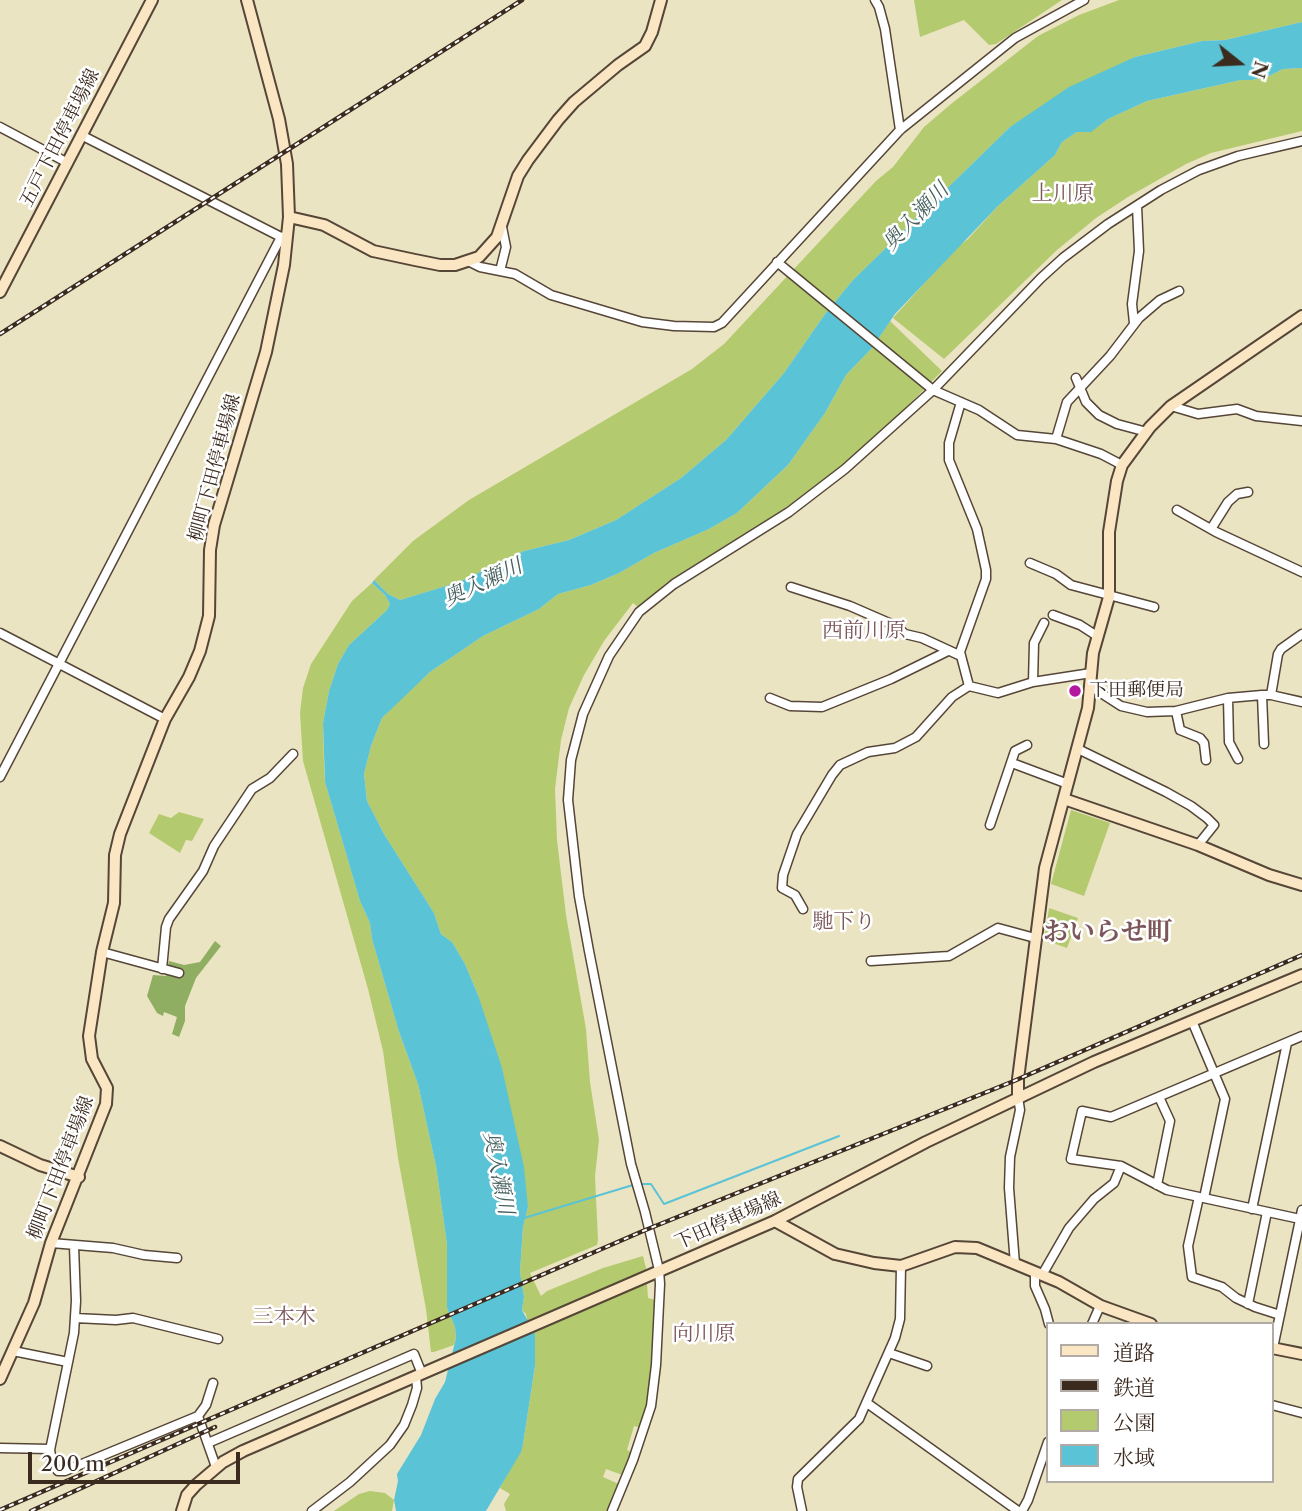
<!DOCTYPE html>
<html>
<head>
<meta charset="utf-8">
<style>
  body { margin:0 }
  #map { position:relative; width:1302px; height:1511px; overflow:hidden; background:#ebe4c3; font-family:"Libre Caslon Text","Noto Serif JP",serif }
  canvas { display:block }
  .legend { position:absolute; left:1046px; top:1322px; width:228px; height:161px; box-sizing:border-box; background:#fff; border:2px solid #b1aaa5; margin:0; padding:9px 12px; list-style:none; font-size:21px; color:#3b2a1e }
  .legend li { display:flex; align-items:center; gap:14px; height:35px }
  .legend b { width:35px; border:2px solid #b1aaa5 }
  .north { position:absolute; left:1204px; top:28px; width:70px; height:70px; -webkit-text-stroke:5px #fff; paint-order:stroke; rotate:108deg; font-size:19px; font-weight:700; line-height:28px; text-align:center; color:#3b2a1e }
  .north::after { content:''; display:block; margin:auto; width:24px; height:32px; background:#3b2a1e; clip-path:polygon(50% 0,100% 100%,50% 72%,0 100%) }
  .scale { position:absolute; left:28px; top:1452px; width:212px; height:32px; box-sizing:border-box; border:4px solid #3b2a1e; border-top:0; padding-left:9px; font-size:21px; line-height:24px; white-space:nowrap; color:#3b2a1e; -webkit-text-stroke:5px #fff; paint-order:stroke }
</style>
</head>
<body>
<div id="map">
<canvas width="1302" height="1511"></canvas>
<ul class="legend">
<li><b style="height:9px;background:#fbe6c3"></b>道路</li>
<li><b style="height:9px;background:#3b2a1e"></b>鉄道</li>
<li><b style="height:19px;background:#b4ca6e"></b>公園</li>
<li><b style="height:19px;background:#5ac3d6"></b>水域</li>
</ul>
<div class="north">N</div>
<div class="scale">200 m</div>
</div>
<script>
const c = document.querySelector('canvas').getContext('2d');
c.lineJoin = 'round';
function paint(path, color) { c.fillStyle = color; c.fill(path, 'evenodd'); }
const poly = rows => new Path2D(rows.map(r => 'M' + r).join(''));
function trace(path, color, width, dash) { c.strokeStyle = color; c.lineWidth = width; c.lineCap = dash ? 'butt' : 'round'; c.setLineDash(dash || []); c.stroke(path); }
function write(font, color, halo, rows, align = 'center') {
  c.font = font + ' "Libre Caslon Text","Noto Serif JP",serif'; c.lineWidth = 5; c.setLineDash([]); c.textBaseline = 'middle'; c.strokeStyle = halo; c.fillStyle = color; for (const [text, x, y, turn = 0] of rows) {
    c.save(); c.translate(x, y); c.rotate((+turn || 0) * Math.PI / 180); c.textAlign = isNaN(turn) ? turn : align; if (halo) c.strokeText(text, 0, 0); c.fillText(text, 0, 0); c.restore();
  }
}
const green = poly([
  [914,0,1062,0,996,44,989,45,964,20,920,37],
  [1119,0,1302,0,1302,22,1225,40,1202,41,1135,57,1010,127,853,280,825,314,784,373,726,440,681,478,616,520,569,540,524,551,459,582,400,600,388,594,374,580,413,541,469,500,692,369,724,344,876,181,893,167,924,127,951,104,1038,36,1079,15],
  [1302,68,1302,131,1211,153,1186,164,1128,197,1096,218,1057,250,944,359,893,318,956,248,968,239,998,206,1055,155,1062,142,1077,132,1091,131,1108,119,1147,101,1241,80,1252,80,1269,76,1283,69],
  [890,321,942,371,887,427,845,464,798,500,666,583,639,608,633,603,604,641,584,675,569,708,561,740,555,789,557,840,566,915,586,1029,590,1082,599,1140,595,1176,598,1240,597,1245,530,1273,541,1296,547,1291,603,1268,643,1256,646,1268,648,1298,655,1300,653,1364,649,1397,641,1428,634,1426,627,1450,633,1453,625,1476,606,1469,603,1477,621,1485,609,1511,506,1511,504,1504,510,1494,500,1488,523,1444,535,1366,526,1314,522,1310,524,1297,520,1272,523,1227,528,1207,478,995,465,964,452,942,441,934,434,913,384,834,367,801,364,774,371,746,382,718,404,696,430,672,483,636,539,609,558,594,591,585,619,573,654,553,709,529,737,513,788,465,825,413,846,375,872,348],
  [372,583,385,595,390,604,387,610,349,645,338,664,329,691,323,723,324,764,325,782,360,901,370,923,372,939,399,1032,418,1084,436,1166,447,1244,447,1308,455,1327,456,1338,454,1345,434,1352,431,1352,426,1309,398,1158,383,1051,368,989,303,761,300,713,303,688,311,664,352,601],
  [1071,810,1110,823,1084,896,1051,884],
  [179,812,204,819,192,841,186,840,180,853,149,833,159,814,171,818],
  [1049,908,1078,918,1067,948,1044,940],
  [370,1491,385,1493,394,1500,392,1511,334,1511,359,1494]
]);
const forest = poly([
  [215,941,221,946,196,978,185,1006,185,1021,179,1037,172,1034,177,1017,164,1012,163,1016,157,1013,147,996,153,975,166,976,169,961,184,965,200,962]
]);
const water = poly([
  [1302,22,1302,68,1283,69,1269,76,1252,80,1241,80,1147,101,1108,119,1091,132,1077,132,1062,142,1055,155,998,206,895,314,872,348,846,375,825,413,788,465,737,513,709,529,654,553,619,573,591,585,558,594,539,609,483,636,430,672,382,718,371,746,364,774,367,801,384,834,434,913,441,934,452,942,465,964,478,995,502,1068,524,1167,528,1207,523,1227,520,1272,524,1297,522,1310,535,1334,535,1366,523,1444,521,1452,486,1511,396,1511,394,1500,398,1481,397,1474,421,1435,435,1399,445,1382,456,1338,455,1327,447,1308,447,1244,436,1166,418,1084,399,1032,372,939,370,923,360,901,325,782,323,723,329,691,338,664,349,645,387,610,390,604,385,595,372,583,374,580,388,594,400,600,459,582,524,551,569,540,616,520,681,478,726,440,784,373,825,314,853,280,1010,127,1069,87,1135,57,1202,41,1225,40]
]);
const stream = poly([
  [642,1184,651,1184,664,1204,839,1136],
  [524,1218,633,1185]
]);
const street = poly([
  [875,0,879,7,885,29,900,130],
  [0,127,68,163],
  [81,135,281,237],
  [468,261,480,267,515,274,551,295,642,322,674,326,714,327,722,323,900,130,1015,38,1084,0],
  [777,262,933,390,979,410,1017,435,1056,439,1101,454,1122,465],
  [500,271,506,247,502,227],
  [1134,323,1132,304,1139,251,1137,206],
  [1076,378,1086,402,1099,415,1117,424,1147,432],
  [961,402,949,443,949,460,977,529,986,570,986,579,960,652,969,686],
  [1171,406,1198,414,1237,409,1256,416,1302,421],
  [1056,439,1067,402,1110,356,1139,318,1160,300,1179,291],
  [1177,510,1216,532,1302,572],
  [1211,529,1228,502,1237,494,1248,492],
  [1030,563,1056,574,1071,585,1154,607],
  [791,587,850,606,896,626,905,634,922,638,961,656],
  [1053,615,1080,625,1097,636],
  [0,633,165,719],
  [1033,682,1034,643,1044,623],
  [1090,686,1121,706,1147,712,1176,711,1228,698,1262,695,1271,695,1302,702],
  [1262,695,1264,744],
  [1271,695,1278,654,1281,649,1302,634],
  [770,698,790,706,822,707,891,679,948,651],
  [1228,698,1229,742,1238,759],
  [1176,711,1180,730,1200,738,1204,743,1206,760],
  [1078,749,1166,792,1191,806,1207,818,1214,825,1198,845],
  [1012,763,1068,784],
  [0,777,281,237,287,236],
  [990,825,1015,751,1027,745],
  [803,909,795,895,782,888,783,875,797,834,832,775,840,765,868,752,895,748,916,737,952,697,969,686,998,693,1033,682,1091,673],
  [102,952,179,973],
  [871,961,949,956,998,928,1035,938],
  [162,969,166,927,169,919,203,871,214,846,252,789,270,778,293,754],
  [1192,1021,1225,1099,1204,1198],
  [1157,1185,1170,1121,1159,1097],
  [1199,1197,1188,1246,1192,1277,1222,1287,1236,1298,1255,1307,1280,1315],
  [1252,1209,1287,1043],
  [1300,1219,1167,1190,1121,1166,1071,1159,1082,1111,1111,1117,1302,1036],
  [51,1243,113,1248,144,1255,177,1258],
  [74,1246,76,1301,74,1333,50,1450,53,1466,58,1471,65,1471,198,1416,206,1405,213,1383],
  [1015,1264,1009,1188,1010,1157,1020,1110,1018,1097],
  [1035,1273,1035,1286,1045,1309,1049,1324],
  [1042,1275,1069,1228,1094,1199,1114,1183,1121,1166],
  [1248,1304,1267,1212],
  [75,1318,116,1320,133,1318,218,1339],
  [1092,1324,1100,1306],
  [1273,1348,1302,1210],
  [13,1351,68,1362],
  [889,1353,927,1366],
  [867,1403,1018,1511],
  [1272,1405,1302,1413],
  [198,1416,216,1467],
  [208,1443,414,1354,422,1374],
  [0,1448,50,1449],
  [312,1511,350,1482,390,1445,404,1425,412,1405,417,1388,416,1376],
  [612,1511,633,1460,651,1406,656,1365,660,1284,659,1270,645,1212,631,1164,589,951,579,896,568,800,571,760,583,714,609,656,639,612,674,584,789,512,845,469,933,390,1041,278,1063,258,1108,224,1161,190,1199,170,1238,156,1302,141],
  [802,1511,797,1487,798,1479,859,1419,895,1338,900,1319,901,1266],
  [1022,1511,1028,1500,1048,1442]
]);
const secondary = poly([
  [289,217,324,225,373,251,415,260,440,265,455,265,479,257,497,237,518,176,528,160,558,120,574,102,618,65,645,46,652,32,661,0],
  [0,292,152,0],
  [1064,799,1198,845,1269,875,1302,885],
  [1018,1097,1018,1079,1045,868,1088,708,1093,653,1109,597,1109,532,1117,481,1122,465,1150,427,1171,406,1302,316],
  [0,1146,40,1165,79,1177],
  [775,1221,835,1254,874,1263,901,1266,955,1247,977,1248,1059,1282,1101,1306,1151,1324],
  [1272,1348,1302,1354],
  [0,1379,34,1303,51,1243,106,1104,107,1088,92,1059,89,1036,102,952,114,903,115,855,120,834,165,719,189,677,200,651,209,616,210,550,214,525,266,352,284,265,289,217,287,164,279,119,247,0],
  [182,1511,187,1495,196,1485,223,1462,243,1451,775,1221,926,1142,1094,1062,1302,975]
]);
const rail = poly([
  [0,334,522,0],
  [0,1510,643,1231,1014,1081,1302,955],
  [31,1511,215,1427]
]);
const markers = [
  [1075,691,7,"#b5179e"]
];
const streetNames = [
  ["五戸下田停車場線",60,138,-63],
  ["柳町下田停車場線",215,468,-75],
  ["柳町下田停車場線",61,1168,-69],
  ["下田停車場線",728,1221,-24]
];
const poiNames = [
  ["下田郵便局",1089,691]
];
const neighbourhoodNames = [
  ["上川原",1063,194],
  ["西前川原",864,631],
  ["馳下り",844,922],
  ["三本木",284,1317],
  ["向川原",704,1334]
];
const waterNames = [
  ["奥入瀬川",916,217,-46],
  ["奥入瀬川",483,583,-25],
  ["奥入瀬川",498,1173,79]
];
const districtNames = [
  ["おいらせ町",1108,932]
];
paint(green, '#b4ca6e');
paint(forest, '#8fae61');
paint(water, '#5ac3d6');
trace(stream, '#5ac3d6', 2);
trace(street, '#554637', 11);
trace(secondary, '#554637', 14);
trace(street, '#fff', 8);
trace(secondary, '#fbe6c3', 10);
trace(rail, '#3b2a1e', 4.5);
trace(rail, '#fff', 2, [5]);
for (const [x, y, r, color] of markers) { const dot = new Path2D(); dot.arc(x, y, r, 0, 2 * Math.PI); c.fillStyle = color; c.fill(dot); trace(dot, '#fff', 2.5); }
write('19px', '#3b2a1e', '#fff', streetNames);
write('19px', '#3b2a1e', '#fff', poiNames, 'left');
write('21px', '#7b565a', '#fff', neighbourhoodNames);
write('italic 21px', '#46605e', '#fff', waterNames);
write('bold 26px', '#7b565a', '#fff', districtNames);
</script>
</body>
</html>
